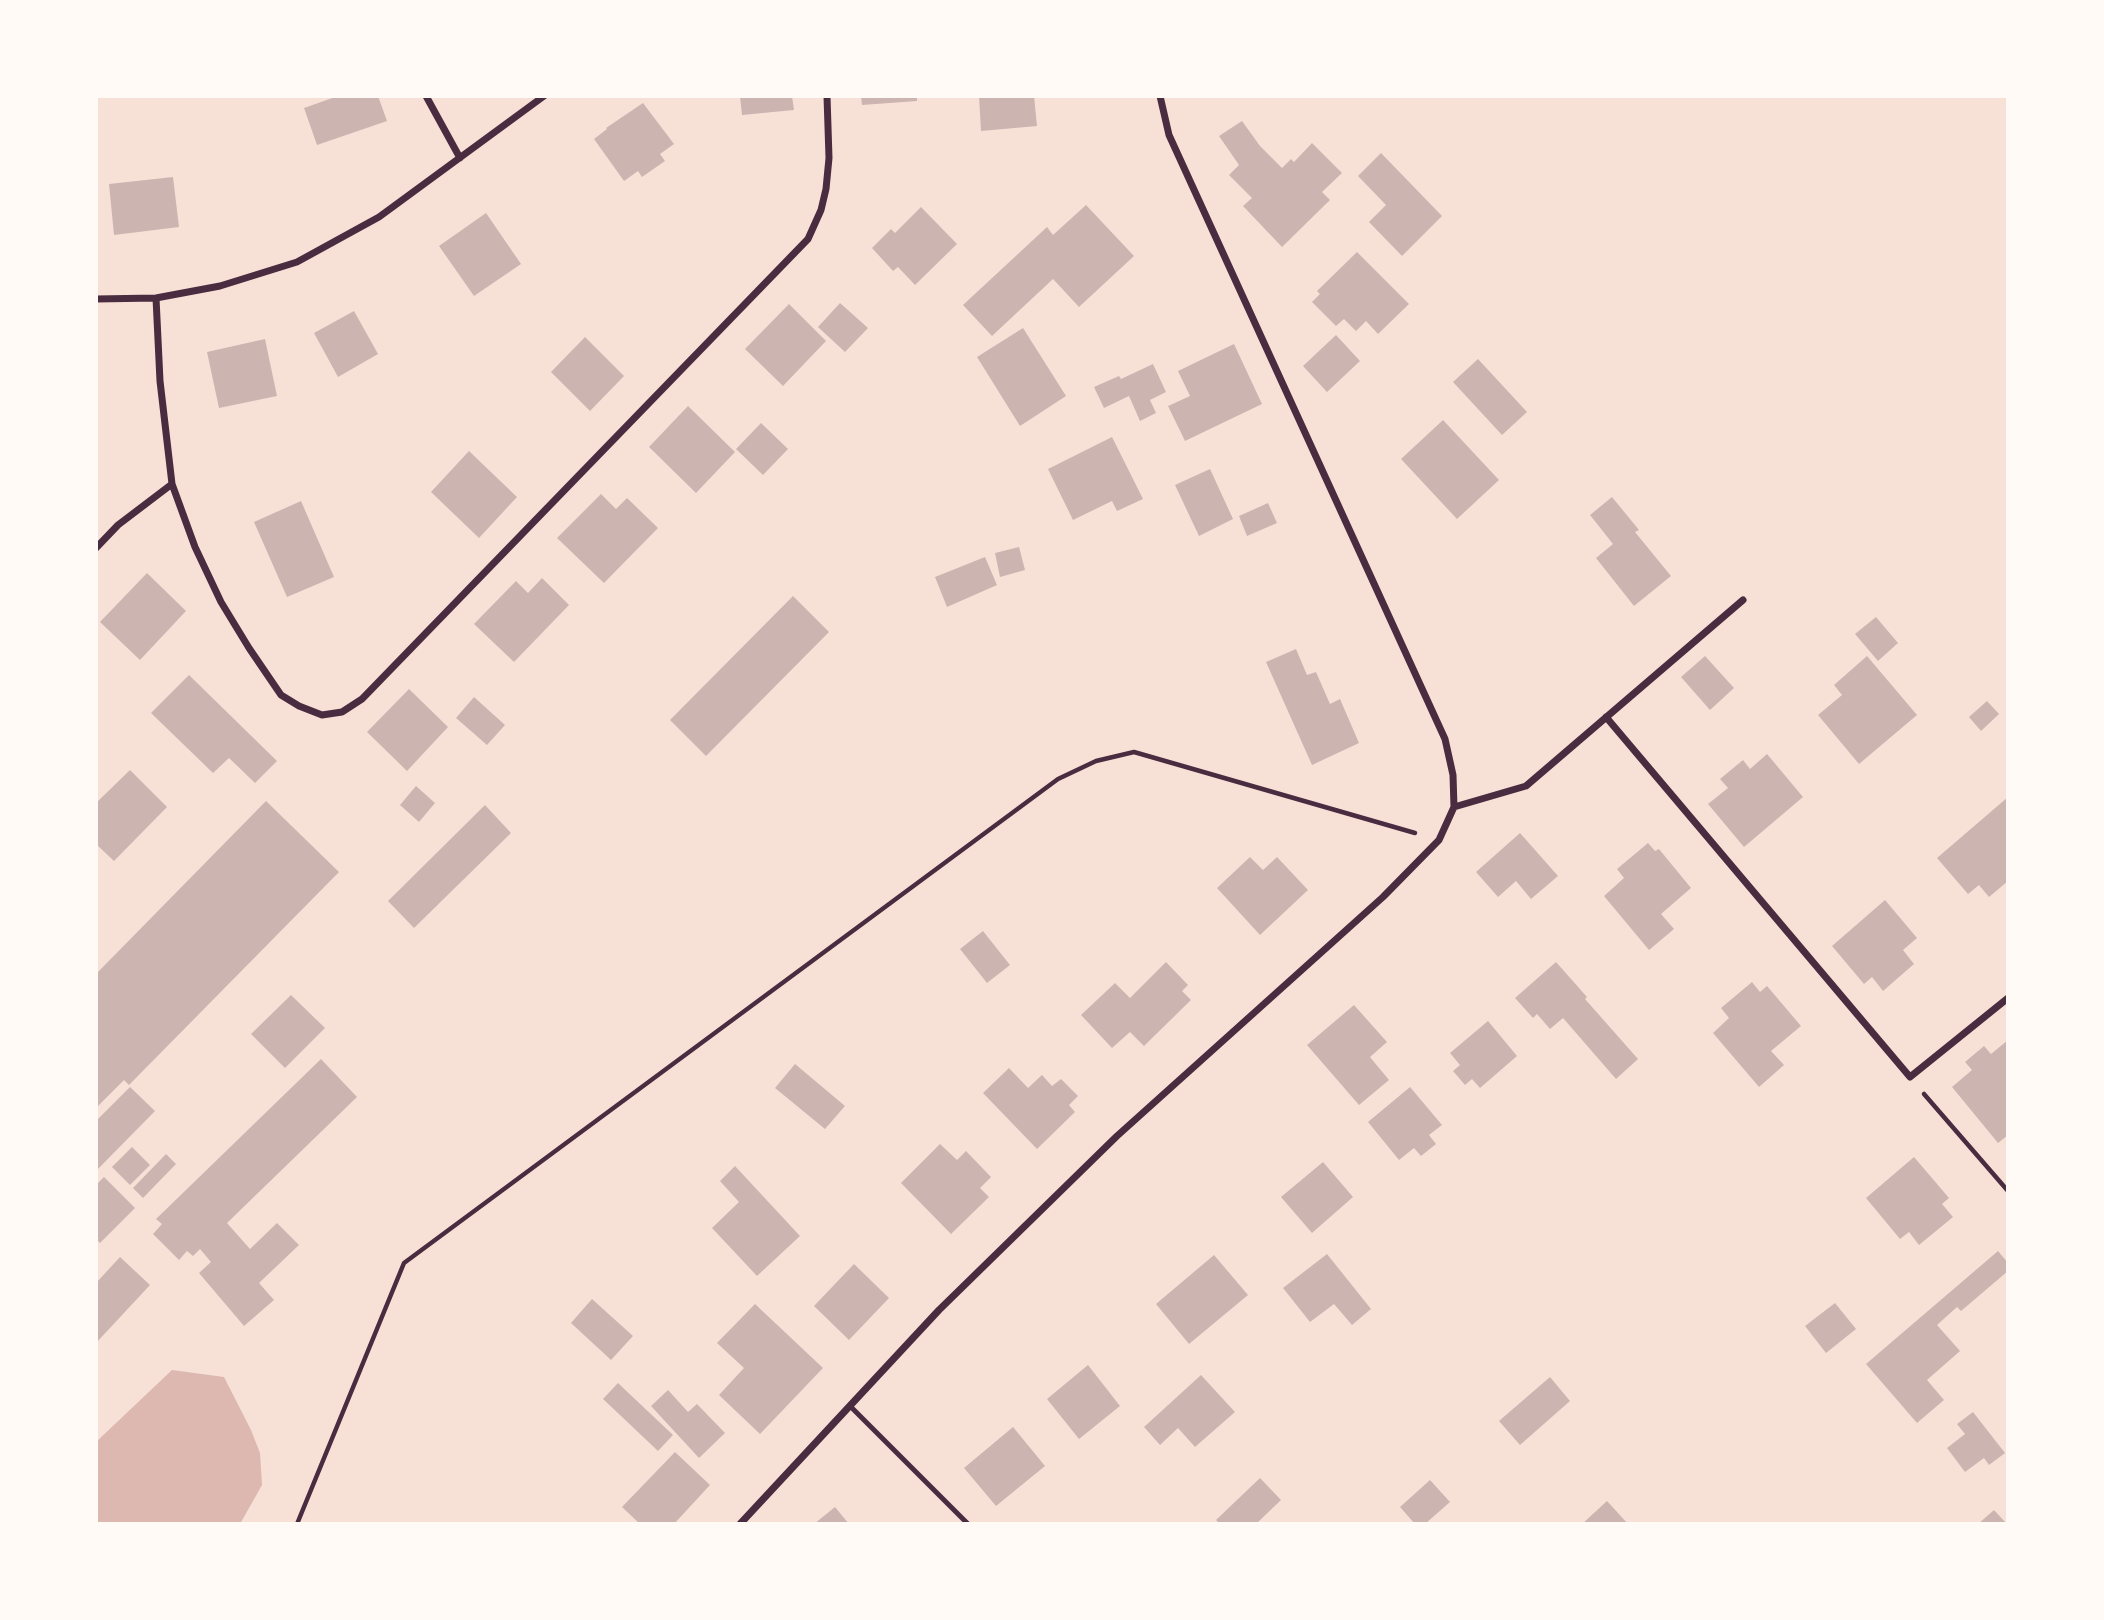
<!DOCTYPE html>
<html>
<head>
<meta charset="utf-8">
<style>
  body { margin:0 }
  #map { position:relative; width:2104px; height:1620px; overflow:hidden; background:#f7e1d7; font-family:"Roboto Serif",serif }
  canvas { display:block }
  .frame { position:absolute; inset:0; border:98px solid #fffaf5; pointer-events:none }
</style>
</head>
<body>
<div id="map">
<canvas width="2104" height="1620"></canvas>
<div class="frame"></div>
</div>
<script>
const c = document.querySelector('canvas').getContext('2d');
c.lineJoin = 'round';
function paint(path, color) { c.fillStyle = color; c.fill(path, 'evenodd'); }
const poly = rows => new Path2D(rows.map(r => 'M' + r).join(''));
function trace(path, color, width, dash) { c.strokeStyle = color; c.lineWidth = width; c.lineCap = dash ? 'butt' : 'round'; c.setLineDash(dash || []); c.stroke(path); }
const water = poly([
  [172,1370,224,1377,251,1430,260,1453,262,1485,240,1524,96,1524,96,1442]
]);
const building = poly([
  [338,96,378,96,387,121,317,145,304,108],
  [740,96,792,96,794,110,742,115],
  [861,96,917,96,917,101,862,105],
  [979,96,1034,96,1037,126,981,131],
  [643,103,674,144,660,154,665,161,642,177,638,171,624,181,594,139,607,129,606,128],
  [1242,121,1260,146,1282,168,1291,159,1294,162,1312,143,1342,173,1322,192,1330,200,1282,247,1243,206,1252,198,1229,175,1239,165,1219,136],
  [1381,153,1442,216,1402,256,1369,222,1386,205,1358,176],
  [173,177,179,227,114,235,109,184],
  [1086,205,1134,256,1079,307,1053,279,992,336,963,305,1047,227,1053,235],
  [921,207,957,244,915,285,898,267,893,271,872,248,891,229,895,233],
  [486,213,521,264,474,296,439,246],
  [1357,252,1409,304,1378,334,1366,321,1356,331,1344,319,1336,326,1312,302,1320,294,1317,291],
  [840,303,868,328,845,352,818,327],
  [789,304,826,341,783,386,745,349],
  [354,311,378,354,338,377,314,333],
  [1023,328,1066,396,1020,426,977,357],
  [1336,335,1360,361,1327,392,1303,366],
  [585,337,624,376,590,411,551,372],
  [265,339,277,396,219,408,207,352],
  [1234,344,1262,404,1185,441,1168,406,1190,396,1178,371],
  [1478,359,1527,412,1502,435,1453,382],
  [1153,364,1166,392,1150,400,1156,413,1140,421,1129,396,1104,408,1094,387,1119,376,1121,379],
  [688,406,735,452,696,493,649,447],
  [1443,420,1499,480,1457,519,1401,459],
  [761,423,788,449,763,475,736,449],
  [1112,437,1143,499,1117,511,1112,501,1073,520,1048,469],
  [469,451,517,497,479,538,431,492],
  [1210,469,1233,519,1199,536,1175,485],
  [601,494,616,509,627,498,658,528,604,583,557,538],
  [1612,497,1639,530,1635,532,1671,576,1634,606,1596,558,1613,544,1590,515],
  [301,501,334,577,287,597,254,522],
  [1268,503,1277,523,1247,536,1239,516],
  [1019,547,1025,570,1000,577,995,553],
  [985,557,997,585,947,607,935,577],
  [147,573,186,611,140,660,100,622],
  [542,578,569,605,514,662,474,624,516,581,528,593],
  [793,596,829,632,706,756,670,720],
  [1876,617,1898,643,1878,661,1855,634],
  [1296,649,1307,675,1316,672,1330,704,1340,699,1359,743,1312,765,1266,662],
  [1705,656,1734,688,1710,710,1681,677],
  [1867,656,1917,715,1859,764,1818,715,1842,695,1834,685],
  [189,675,277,761,255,783,229,758,213,773,151,713],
  [409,689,448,727,407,771,367,732],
  [474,697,505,725,487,745,456,718],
  [1987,701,1999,714,1981,731,1969,717],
  [1767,754,1803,797,1744,847,1708,804,1728,788,1720,779,1743,760,1750,769],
  [130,770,167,807,114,861,96,844,96,803],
  [416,786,435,803,419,822,400,805],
  [2008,797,2008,881,1989,897,1979,885,1968,894,1937,858],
  [266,801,339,872,129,1085,124,1080,96,1108,96,974],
  [485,805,511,833,414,928,388,901],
  [1520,833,1558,876,1531,899,1516,881,1498,897,1476,872],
  [1648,843,1655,851,1659,849,1691,888,1661,914,1674,929,1649,950,1604,896,1624,878,1617,869],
  [1250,857,1263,870,1277,857,1308,890,1260,935,1217,888],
  [1885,900,1917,938,1903,950,1914,964,1883,991,1872,977,1864,984,1832,946],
  [983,931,1010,965,987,983,960,949],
  [1166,962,1188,985,1182,991,1191,1000,1144,1046,1130,1032,1112,1048,1081,1015,1115,983,1130,998],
  [1556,962,1587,997,1585,999,1638,1059,1616,1079,1563,1018,1550,1029,1537,1014,1533,1018,1515,998],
  [1752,982,1760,992,1767,986,1801,1026,1771,1051,1784,1065,1759,1087,1713,1033,1729,1018,1721,1008],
  [291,995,325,1028,285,1068,251,1034],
  [1354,1005,1387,1042,1370,1057,1389,1080,1359,1105,1307,1045],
  [1488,1021,1517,1056,1480,1088,1472,1079,1465,1085,1453,1071,1460,1065,1450,1053],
  [2008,1040,2008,1135,1998,1143,1952,1087,1972,1070,1965,1062,1984,1046,1991,1054],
  [321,1059,357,1097,227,1223,250,1249,277,1223,299,1245,259,1283,274,1300,244,1326,199,1273,211,1262,200,1249,193,1256,187,1251,179,1260,153,1234,162,1224,156,1219],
  [795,1064,845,1106,825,1129,775,1088],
  [1009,1068,1028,1088,1042,1075,1052,1086,1061,1079,1078,1096,1069,1105,1075,1112,1037,1149,983,1093],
  [130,1087,155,1111,96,1171,96,1121],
  [1410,1087,1442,1125,1429,1135,1436,1144,1421,1156,1414,1148,1399,1160,1368,1122],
  [940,1144,957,1160,966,1151,991,1177,980,1188,989,1197,951,1234,901,1183],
  [132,1147,150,1165,130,1185,112,1167],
  [166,1154,176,1164,143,1198,133,1188],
  [1914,1157,1949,1198,1942,1204,1953,1217,1919,1245,1909,1232,1900,1239,1866,1198],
  [1323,1162,1353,1197,1312,1233,1281,1197],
  [735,1166,800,1236,757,1276,712,1228,739,1202,720,1181],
  [104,1177,135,1208,100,1243,96,1239,96,1185],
  [1998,1251,2008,1263,2008,1271,1961,1311,1957,1307,1937,1325,1960,1351,1927,1380,1944,1400,1917,1423,1866,1364],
  [1327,1254,1371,1309,1352,1325,1334,1304,1310,1322,1283,1288],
  [1214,1255,1248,1295,1189,1344,1156,1304],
  [120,1257,150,1285,96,1343,96,1283],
  [854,1264,889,1298,849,1340,814,1306],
  [592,1299,633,1336,611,1360,571,1323],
  [1835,1303,1856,1329,1826,1353,1805,1326],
  [755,1304,823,1368,760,1434,719,1395,744,1368,717,1343],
  [1088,1365,1120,1406,1079,1439,1047,1399],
  [1201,1375,1235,1412,1195,1447,1178,1428,1160,1445,1144,1427],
  [1550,1377,1570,1401,1520,1445,1499,1421],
  [618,1383,673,1435,658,1451,603,1399],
  [668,1390,688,1412,697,1404,725,1433,699,1458,651,1406],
  [1973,1412,2005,1453,1989,1465,1984,1458,1965,1472,1947,1448,1965,1434,1957,1424],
  [1013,1427,1045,1466,996,1506,964,1468],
  [675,1452,710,1485,674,1524,640,1524,622,1507],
  [1260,1478,1281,1500,1256,1524,1220,1524,1216,1520],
  [1430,1480,1450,1502,1425,1524,1415,1524,1400,1507],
  [1607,1501,1628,1524,1582,1524],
  [835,1507,849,1524,814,1524],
  [1994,1510,2007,1524,1978,1524]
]);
const path = poly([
  [1924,1094,2008,1191],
  [297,1524,404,1263,1058,779,1096,761,1134,752,1415,833]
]);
const service = poly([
  [850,1406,968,1524]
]);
const minor = poly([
  [426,96,460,158],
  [156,298,160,381,172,484,195,547,221,602,249,648,281,695,299,706,322,715,342,712,362,699,808,239,821,210,826,189,829,158,827,96],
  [96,299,156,298,220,286,297,262,379,217,544,96],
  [96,548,118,525,172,484],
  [1606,717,1910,1077,2008,998],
  [1454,807,1526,786,1743,600],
  [740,1524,939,1310,1117,1136,1383,897,1439,840,1454,807,1453,775,1445,739,1169,135,1160,96]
]);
paint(water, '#dcb8b0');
paint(building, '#ccb4b1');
trace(path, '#4a2c40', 4.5);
trace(service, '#4a2c40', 5);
trace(minor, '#4a2c40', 7);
</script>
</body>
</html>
